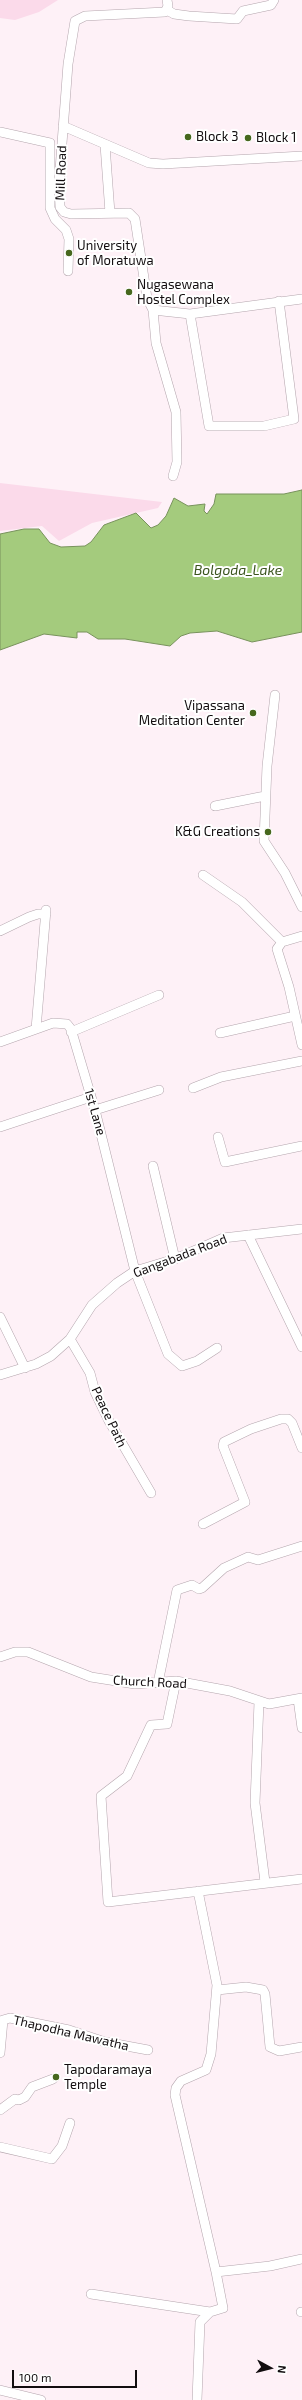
<!DOCTYPE html>
<html>
<head>
<meta charset="utf-8">
<style>
  body { margin:0 }
  #map { position:relative; width:302px; height:2400px; overflow:hidden; background:#fef1f7; font-family:"Exo 2",sans-serif }
  canvas { display:block }
  .north { position:absolute; left:250px; top:2348px; width:40px; height:40px; -webkit-text-stroke:3px #fff; paint-order:stroke; rotate:97deg; font-size:11px; font-weight:700; line-height:16px; text-align:center; color:#120d0f }
  .north::after { content:''; display:block; margin:auto; width:14px; height:18px; background:#120d0f; clip-path:polygon(50% 0,100% 100%,50% 72%,0 100%) }
  .scale { position:absolute; left:12px; top:2370px; width:125px; height:18px; box-sizing:border-box; border:2px solid #120d0f; border-top:0; padding-left:5px; font-size:12px; line-height:14px; white-space:nowrap; color:#120d0f; -webkit-text-stroke:3px #fff; paint-order:stroke }
</style>
</head>
<body>
<div id="map">
<canvas width="302" height="2400"></canvas>
<div class="north">N</div>
<div class="scale">100 m</div>
</div>
<script>
const c = document.querySelector('canvas').getContext('2d');
c.lineJoin = 'round';
function paint(path, color) { c.fillStyle = color; c.fill(path, 'evenodd'); }
const poly = rows => new Path2D(rows.map(r => 'M' + r).join(''));
function trace(path, color, width, dash) { c.strokeStyle = color; c.lineWidth = width; c.lineCap = dash ? 'butt' : 'round'; c.setLineDash(dash || []); c.stroke(path); }
function write(font, color, halo, rows, align = 'center') {
  c.font = font + ' "Exo 2",sans-serif'; c.lineWidth = 4; c.setLineDash([]); c.textBaseline = 'middle'; c.strokeStyle = halo; c.fillStyle = color; for (const [text, x, y, turn = 0] of rows) {
    c.save(); c.translate(x, y); c.rotate((+turn || 0) * Math.PI / 180); c.textAlign = isNaN(turn) ? turn : align; if (halo) c.strokeText(text, 0, 0); c.fillText(text, 0, 0); c.restore();
  }
}
const green = poly([
  [0,0,58,0,39,12,15,20,0,18],
  [0,483,162,502,158,508,92,523,59,541,42,526,0,531]
]);
const water = poly([
  [302,490,302,632,252,642,217,631,190,633,181,636,170,646,125,639,98,639,87,632,77,632,77,638,44,634,0,650,0,534,24,529,39,529,50,543,61,547,85,546,91,542,104,525,136,513,151,528,158,525,166,516,174,498,188,506,205,504,204,511,207,514,214,504,216,494,284,494,302,490]
]);
const street = poly([
  [167,0,168,6,165,12,85,16,75,21,68,64,59,183,60,207,64,212,71,214,129,213,135,219,147,298,153,310,156,343,176,412,177,462,173,476],
  [167,10,174,14,189,16,237,19,243,11,271,5,274,0],
  [63,126,149,163,163,164,302,156],
  [0,132,50,143,50,208,55,219,66,230,69,239,68,271],
  [105,145,110,213],
  [153,310,190,314,302,299],
  [190,314,209,426,264,426,294,419,279,301],
  [275,695,267,766,264,841,285,873,302,907],
  [215,806,265,796],
  [203,875,242,902,282,942],
  [0,931,29,917,38,914,46,914],
  [302,936,282,942,277,949,289,987,302,1045],
  [36,1029,46,910],
  [71,1032,159,995],
  [220,1033,295,1016],
  [0,1042,53,1023,67,1024,71,1029,95,1110,135,1271,168,1354,182,1366,197,1361,217,1348],
  [193,1088,221,1077,302,1061],
  [95,1110,159,1090],
  [0,1127,91,1097],
  [218,1137,225,1162,302,1146],
  [153,1166,175,1259],
  [248,1235,302,1347],
  [0,1317,25,1368],
  [70,1339,90,1373,95,1392,109,1421,151,1493],
  [0,1375,36,1364,51,1356,70,1339,92,1305,117,1283,135,1271,175,1259,223,1238,302,1229],
  [203,1524,245,1502,223,1446,224,1442,251,1429,281,1419,288,1419,292,1423,302,1448],
  [0,1657,15,1652,28,1652,91,1677,135,1684,176,1681,230,1691,269,1704,302,1698],
  [176,1681,167,1724,151,1725,127,1776,101,1796,108,1902,302,1879],
  [158,1683,177,1590,192,1585,199,1589,202,1588,224,1568,248,1557,258,1560,302,1546],
  [298,1699,302,1728],
  [259,1702,255,1803,265,1882],
  [217,1990,246,1987,263,1990,265,1994,270,2047,279,2051,302,2047],
  [0,2053,3,2020,10,2018,69,2030,105,2042,148,2050],
  [0,2110,15,2099,19,2100,25,2097,32,2087,53,2079],
  [0,2147,52,2159,62,2146,70,2123],
  [216,2272,270,2266,302,2259],
  [91,2294,210,2312,223,2308,216,2272,175,2095,176,2088,181,2081,206,2070,211,2054,217,1985,198,1891],
  [301,2312,302,2312],
  [0,2390,41,2400],
  [197,2400,200,2322,210,2312]
]);
const markers = [
  [188,137,4,"#46671d"],
  [248,138,4,"#46671d"],
  [69,253,4,"#46671d"],
  [129,292,4,"#46671d"],
  [253,713,4,"#46671d"],
  [268,832,4,"#46671d"],
  [56,2077,4,"#46671d"]
];
const poiNames = [
  ["Block 3",196,137],
  ["Block 1",256,138],
  ["University",77,246],
  ["of Moratuwa",77,261],
  ["Nugasewana",137,285],
  ["Hostel Complex",137,300],
  ["Vipassana",245,706,"right"],
  ["Meditation Center",245,721,"right"],
  ["K&G Creations",260,832,"right"],
  ["Tapodaramaya",64,2070],
  ["Temple",64,2085]
];
const streetNames = [
  ["Mill Road",61,173,-88],
  ["1st Lane",95,1112,74],
  ["Gangabada Road",180,1256,-21],
  ["Peace Path",109,1417,65],
  ["Church Road",150,1682,3],
  ["Thapodha Mawatha",71,2033,13]
];
const waterNames = [
  ["Bolgoda_Lake",238,570]
];
paint(green, '#fbdaea');
paint(water, '#a4cb7d');
trace(water, '#78925c', 1);
trace(street, '#b4a5ad', 10);
trace(street, '#fff', 9);
for (const [x, y, r, color] of markers) { const dot = new Path2D(); dot.arc(x, y, r, 0, 2 * Math.PI); c.fillStyle = color; c.fill(dot); trace(dot, '#fff', 1.5); }
write('13px', '#120d0f', '#fff', poiNames, 'left');
write('13px', '#120d0f', '#fff', streetNames);
write('italic 14px', '#3b541e', '#fff', waterNames);
</script>
</body>
</html>
